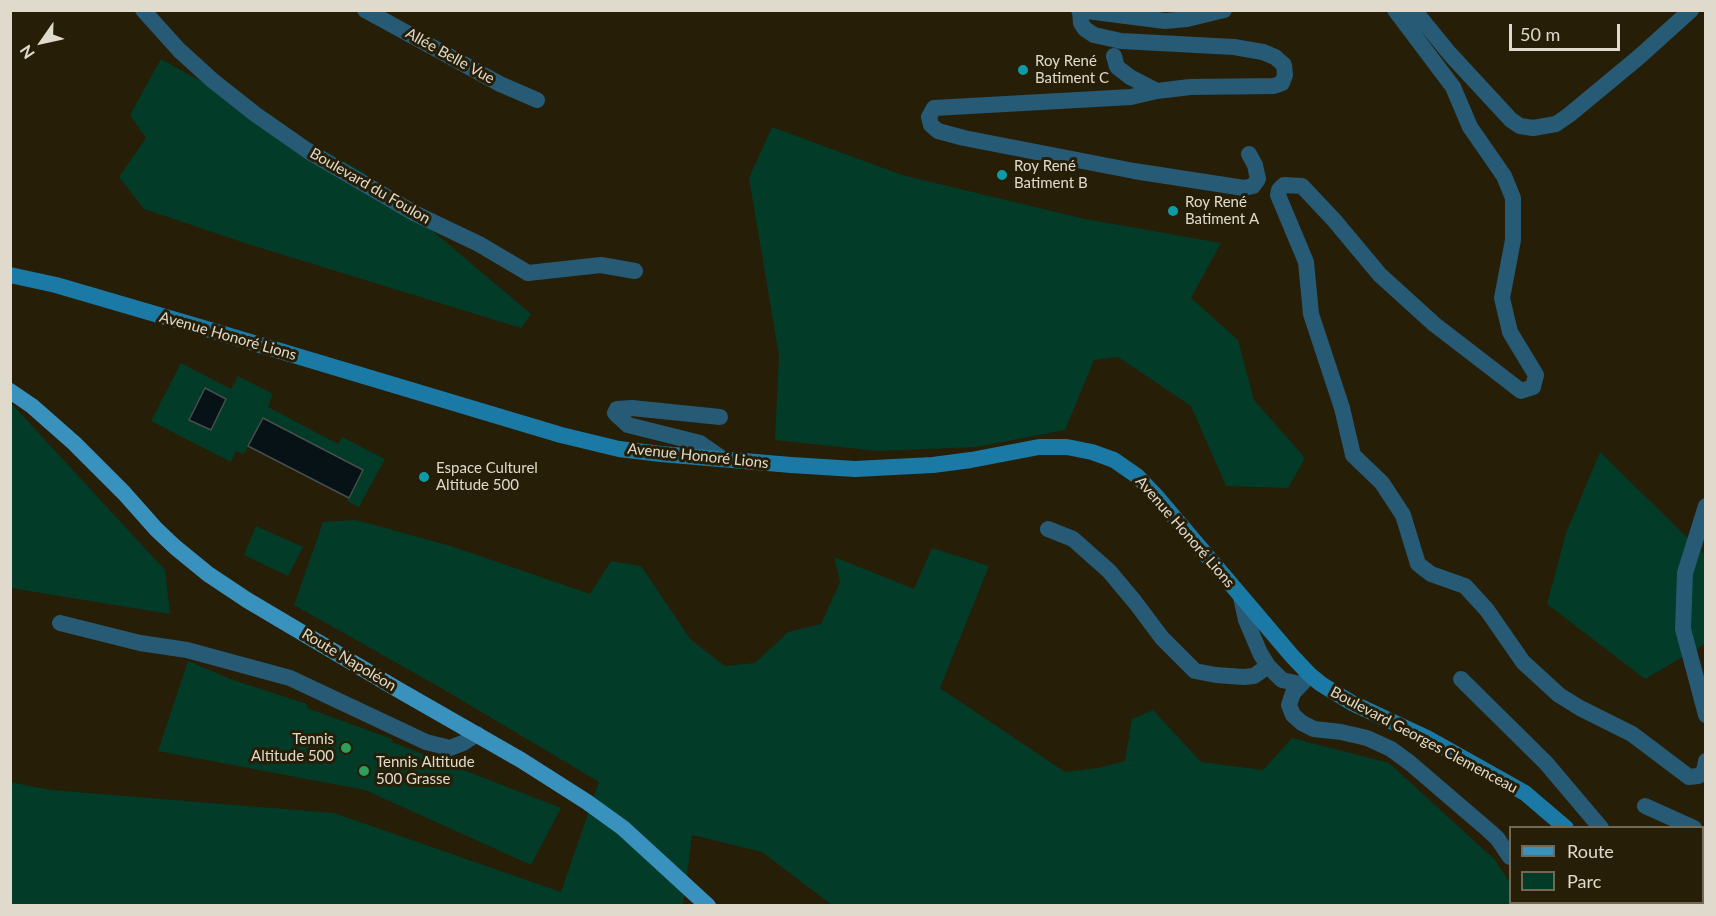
<!DOCTYPE html>
<html>
<head>
<meta charset="utf-8">
<style>
  body { margin:0 }
  #map { position:relative; width:1716px; height:916px; overflow:hidden; background:#271e07; font-family:Lato,sans-serif }
  canvas { display:block }
  .frame { position:absolute; inset:0; border:12px solid #e0dacc; pointer-events:none }
  .legend { position:absolute; left:1509px; top:826px; width:195px; height:78px; box-sizing:border-box; background:#271e07; border:2px solid #716956; margin:0; padding:8px 10px; list-style:none; font-size:18px; color:#e0dacc }
  .legend li { display:flex; align-items:center; gap:12px; height:30px }
  .legend b { width:30px; border:2px solid #716956 }
  .north { position:absolute; left:12px; top:12px; width:60px; height:60px; -webkit-text-stroke:4px #271e07; paint-order:stroke; rotate:236deg; font-size:16px; font-weight:700; line-height:24px; text-align:center; color:#e0dacc }
  .north::after { content:''; display:block; margin:auto; width:21px; height:27px; background:#e0dacc; clip-path:polygon(50% 0,100% 100%,50% 72%,0 100%) }
  .scale { position:absolute; left:1509px; top:24px; width:111px; height:27px; box-sizing:border-box; border:3px solid #e0dacc; border-top:0; padding-left:8px; font-size:18px; line-height:21px; white-space:nowrap; color:#e0dacc; -webkit-text-stroke:4px #271e07; paint-order:stroke }
</style>
</head>
<body>
<div id="map">
<canvas width="1716" height="916"></canvas>
<div class="frame"></div>
<ul class="legend">
<li><b style="height:8px;background:#3991be"></b>Route</li>
<li><b style="height:16px;background:#023b28"></b>Parc</li>
</ul>
<div class="north">N</div>
<div class="scale">50 m</div>
</div>
<script>
const c = document.querySelector('canvas').getContext('2d');
c.lineJoin = 'round';
function paint(path, color) { c.fillStyle = color; c.fill(path, 'evenodd'); }
const poly = rows => new Path2D(rows.map(r => 'M' + r).join(''));
function trace(path, color, width, dash) { c.strokeStyle = color; c.lineWidth = width; c.lineCap = dash ? 'butt' : 'round'; c.setLineDash(dash || []); c.stroke(path); }
function write(font, color, halo, rows, align = 'center') {
  c.font = font + ' Lato,sans-serif'; c.lineWidth = 6; c.setLineDash([]); c.textBaseline = 'middle'; c.strokeStyle = halo; c.fillStyle = color; for (const [text, x, y, turn = 0] of rows) {
    c.save(); c.translate(x, y); c.rotate((+turn || 0) * Math.PI / 180); c.textAlign = isNaN(turn) ? turn : align; if (halo) c.strokeText(text, 0, 0); c.fillText(text, 0, 0); c.restore();
  }
}
const green = poly([
  [161,59,363,172,531,314,521,328,248,244,144,209,119,177,146,138,130,115],
  [772,127,902,175,1085,219,1221,243,1191,298,1238,340,1254,400,1305,458,1288,488,1226,486,1191,406,1118,357,1094,360,1065,430,976,447,877,451,775,440,779,356,749,178],
  [181,363,231,389,238,376,273,394,268,407,338,444,342,437,385,459,359,507,347,501,363,470,263,418,244,454,236,451,231,462,151,421],
  [11,403,165,570,170,614,11,588],
  [1600,452,1705,555,1705,644,1645,679,1547,604,1566,533],
  [356,520,451,546,590,594,611,561,641,566,691,640,725,666,755,663,788,632,821,624,840,582,834,557,914,589,932,548,989,566,940,688,1065,772,1098,768,1125,761,1132,719,1153,710,1201,762,1263,770,1292,738,1389,763,1495,860,1510,883,1510,902,1524,903,1526,905,832,905,762,852,692,835,683,905,11,905,10,782,51,790,334,813,561,892,599,782,441,688,294,605,323,522],
  [256,526,303,547,288,576,244,555],
  [188,661,233,680,307,704,307,708,392,739,392,742,561,808,531,865,365,790,158,751]
]);
const water = poly([
  [205,388,226,399,211,430,189,420,205,388],
  [263,418,363,470,349,498,248,446,263,418]
]);
const minor = poly([
  [143,10,179,50,212,80,255,114,308,151,414,213,479,244,528,273,601,265,635,271],
  [365,10,500,84,537,100],
  [1079,10,1165,21,1187,19,1224,10],
  [1395,10,1453,87,1470,127,1504,176,1513,198,1513,240,1502,298,1510,332,1536,375,1533,387,1521,391,1434,324,1380,275,1334,220,1302,186,1284,185,1279,190,1278,195,1306,262,1311,314,1342,408,1353,455,1382,483,1403,515,1418,564,1431,574,1465,586,1487,610,1523,662,1559,695,1580,708,1632,734,1689,777,1698,776,1704,772,1706,761],
  [1414,10,1450,54,1511,120,1520,126,1533,128,1556,124,1569,115,1639,57,1691,10],
  [1080,11,1081,23,1085,29,1094,35,1121,41,1234,47,1263,52,1275,57,1284,65,1285,75,1282,83,1274,86,1190,87,1157,91,1131,97,934,108,929,117,931,125,938,131,964,138,1134,171,1244,188,1253,186,1258,179,1255,165,1249,154],
  [1114,56,1117,67,1130,77,1157,91],
  [720,417,632,408,617,409,615,413,628,425,700,443,723,459],
  [1706,506,1685,573,1683,629,1706,715],
  [1048,529,1073,539,1109,571,1135,602,1162,638,1195,671,1216,675,1244,677,1254,676,1268,666],
  [1241,597,1246,620,1260,653,1268,666,1282,680,1300,684],
  [60,623,140,643,187,650,290,678,426,742,450,748,463,743,477,734],
  [1461,679,1546,763,1601,828],
  [1645,806,1694,828]
]);
const tertiary = poly([
  [1310,675,1293,693,1289,705,1293,715,1302,723,1314,729,1341,732,1367,738,1391,749,1410,763,1487,829,1497,838,1510,857],
  [1542,902,1544,906]
]);
const secondary = poly([
  [10,275,56,285,210,330,561,435,619,449,661,454,791,465,855,469,933,465,971,460,1039,447,1067,447,1092,452,1114,460,1137,476,1156,496,1292,656,1310,675,1321,684,1352,703,1427,738,1525,793,1566,828],
  [1660,902,1663,906]
]);
const primary = poly([
  [10,391,32,406,74,443,124,493,156,529,175,547,208,574,247,600,397,689,521,760,587,802,623,828,708,906]
]);
const markers = [
  [1023,70,6,"#0f9aa8"],
  [1002,175,6,"#0f9aa8"],
  [1173,211,6,"#0f9aa8"],
  [424,477,6,"#0f9aa8"],
  [346,748,6,"#2e9e5b"],
  [364,771,6,"#2e9e5b"]
];
const streetNames = [
  ["Allée Belle Vue",450,56,29],
  ["Boulevard du Foulon",370,186,30],
  ["Avenue Honoré Lions",228,336,16],
  ["Avenue Honoré Lions",698,456,6],
  ["Avenue Honoré Lions",1185,532,49],
  ["Route Napoléon",349,660,31],
  ["Boulevard Georges Clemenceau",1424,740,28]
];
const poiNames = [
  ["Roy René",1035,61],
  ["Batiment C",1035,78],
  ["Roy René",1014,166],
  ["Batiment B",1014,183],
  ["Roy René",1185,202],
  ["Batiment A",1185,219],
  ["Espace Culturel",436,468],
  ["Altitude 500",436,485],
  ["Tennis",334,739,"right"],
  ["Altitude 500",334,756,"right"],
  ["Tennis Altitude",376,762],
  ["500 Grasse",376,779]
];
paint(green, '#023b28');
paint(water, '#061216');
trace(water, '#474e4d', 1.5);
trace(minor, '#265a75', 16);
trace(tertiary, '#265a75', 16);
trace(secondary, '#1b7aa5', 16);
trace(primary, '#3991be', 16);
for (const [x, y, r, color] of markers) { const dot = new Path2D(); dot.arc(x, y, r, 0, 2 * Math.PI); c.fillStyle = color; c.fill(dot); trace(dot, '#271e07', 2); }
write('15px', '#e0dacc', '#271e07', streetNames);
write('15px', '#e0dacc', '#271e07', poiNames, 'left');
</script>
</body>
</html>
